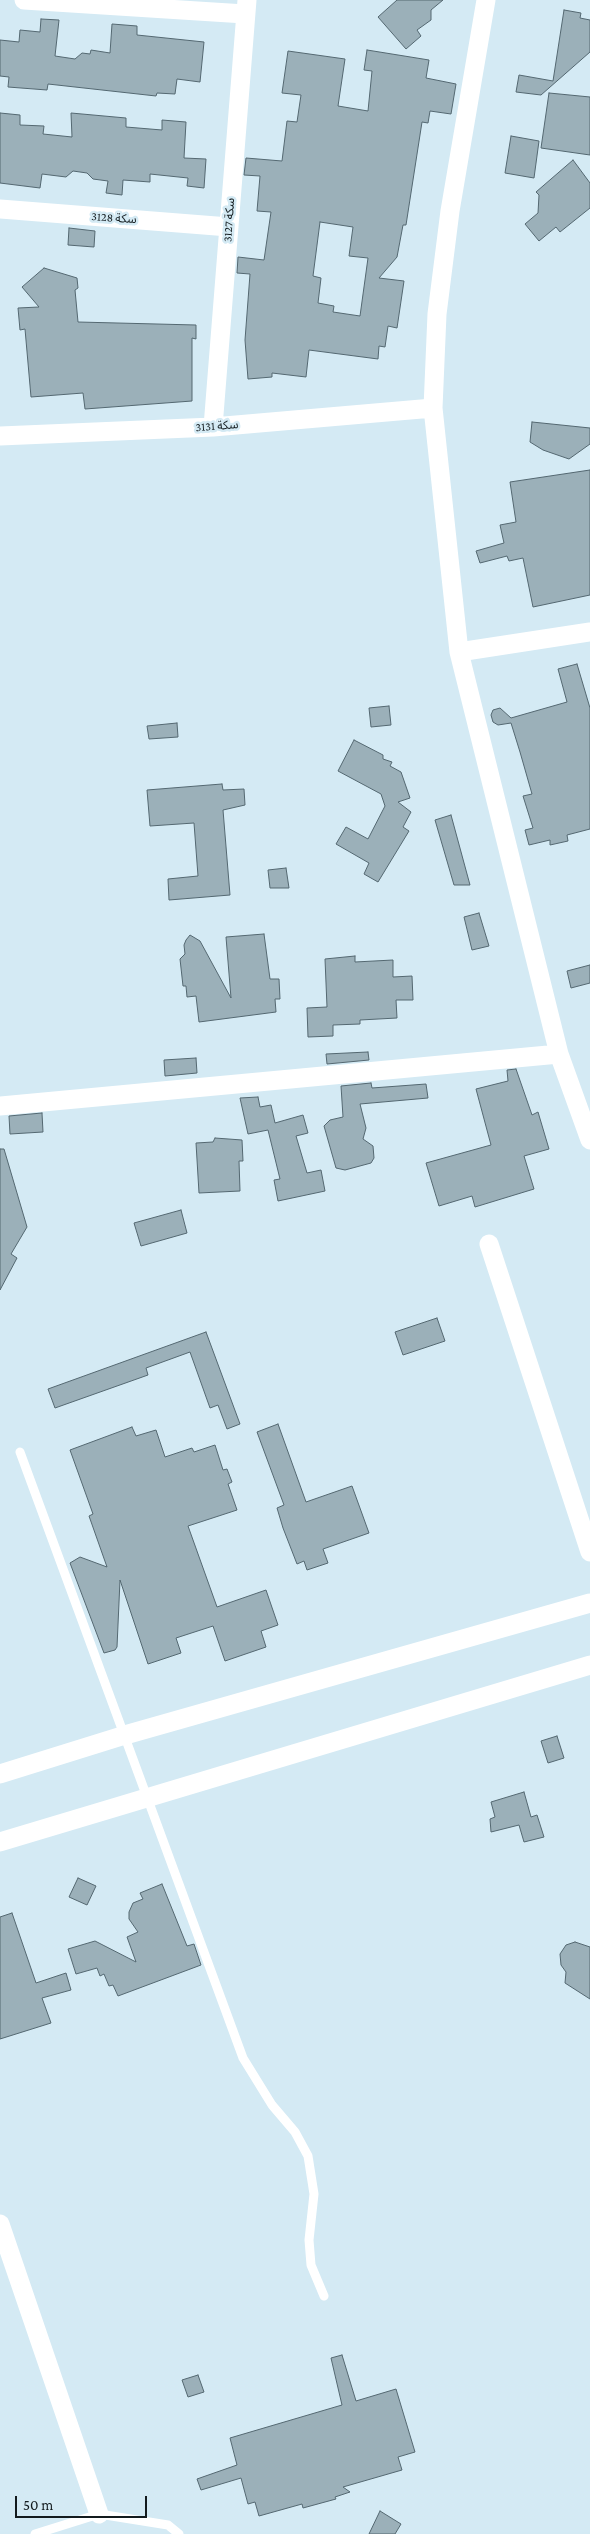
<!DOCTYPE html>
<html>
<head>
<meta charset="utf-8">
<style>
  body { margin:0 }
  #map { position:relative; width:590px; height:2534px; overflow:hidden; background:#d4eaf4; font-family:"Crimson Pro",serif }
  canvas { display:block }
  .scale { position:absolute; left:15px; top:2496px; width:132px; height:22px; box-sizing:border-box; border:2px solid #131b1e; border-top:0; padding-left:6px; font-size:15px; line-height:18px; white-space:nowrap; color:#131b1e; -webkit-text-stroke:4px #d4eaf4; paint-order:stroke }
</style>
</head>
<body>
<div id="map">
<canvas width="590" height="2534"></canvas>
<div class="scale">50 m</div>
</div>
<script>
const c = document.querySelector('canvas').getContext('2d');
c.lineJoin = 'round';
function paint(path, color) { c.fillStyle = color; c.fill(path, 'evenodd'); }
const poly = rows => new Path2D(rows.map(r => 'M' + r).join(''));
function trace(path, color, width, dash) { c.strokeStyle = color; c.lineWidth = width; c.lineCap = dash ? 'butt' : 'round'; c.setLineDash(dash || []); c.stroke(path); }
function write(font, color, halo, rows, align = 'center') {
  c.font = font + ' "Crimson Pro","Noto Sans Arabic",serif'; c.lineWidth = 5; c.setLineDash([]); c.textBaseline = 'middle'; c.strokeStyle = halo; c.fillStyle = color; for (const [text, x, y, turn = 0] of rows) {
    c.save(); c.translate(x, y); c.rotate((+turn || 0) * Math.PI / 180); c.textAlign = isNaN(turn) ? turn : align; if (halo) c.strokeText(text, 0, 0); c.fillText(text, 0, 0); c.restore();
  }
}
const building = poly([
  [397,0,443,0,431,10,431,20,417,30,421,36,406,49,378,17,397,0],
  [564,10,581,13,580,18,590,20,590,52,541,95,516,92,519,75,553,81,564,10],
  [41,19,59,20,55,56,75,59,82,53,90,54,91,50,110,53,112,24,137,26,137,35,204,42,200,82,177,79,175,94,157,93,156,96,48,84,47,90,8,87,9,77,0,76,0,40,19,42,20,30,40,32,41,19],
  [367,50,429,60,426,78,456,84,451,114,430,111,428,123,422,122,406,225,403,225,397,257,379,278,404,281,397,328,388,326,385,347,379,346,378,359,309,350,306,377,272,373,272,377,248,379,245,340,250,274,237,273,238,257,264,260,271,212,257,211,260,176,244,175,246,158,282,161,287,121,297,122,301,95,282,93,288,51,345,59,338,106,368,111,372,71,364,70,367,50],
  [320,222,353,227,349,256,368,258,360,316,333,312,334,306,318,303,321,278,313,276,320,222],
  [549,93,590,97,590,155,541,148,549,93],
  [0,113,20,115,20,125,44,126,43,134,72,137,71,113,126,118,126,127,162,130,162,120,186,122,184,158,206,159,204,188,187,186,188,178,150,174,150,182,123,180,122,195,106,193,108,181,93,179,87,173,73,171,66,177,42,174,40,188,0,183,0,113],
  [511,136,539,141,534,178,505,173,511,136],
  [573,160,590,183,590,208,560,232,556,227,539,241,525,224,538,213,539,195,536,192,573,160],
  [69,228,95,231,94,247,68,245,69,228],
  [44,268,77,278,78,288,75,290,78,322,196,325,196,339,192,338,192,401,85,409,83,393,31,397,25,329,20,330,18,308,39,307,22,287,44,268],
  [532,422,590,428,590,444,569,459,543,450,530,442,532,422],
  [590,470,590,595,533,607,523,558,509,561,507,556,480,563,476,551,504,543,500,525,516,522,510,482,590,470],
  [577,664,590,708,590,829,567,835,568,841,550,845,550,840,529,845,525,830,533,828,523,796,532,794,520,752,511,723,498,725,493,722,491,715,493,710,500,708,511,718,567,702,558,669,577,664],
  [389,706,391,725,371,727,369,708,389,706],
  [177,723,178,737,149,739,147,726,177,723],
  [354,740,383,755,383,759,392,762,390,766,401,772,410,798,398,802,411,812,403,827,409,831,378,882,364,874,369,863,336,844,346,827,368,839,385,806,381,794,338,771,354,740],
  [222,784,223,790,244,789,245,805,223,810,230,895,169,900,168,879,198,876,194,823,150,826,147,790,222,784],
  [451,815,470,885,454,885,435,820,451,815],
  [286,868,289,888,270,888,268,870,286,868],
  [479,913,489,946,472,950,464,917,479,913],
  [264,934,270,979,279,979,280,999,275,999,276,1012,199,1022,196,996,187,997,186,986,183,986,180,959,185,954,184,945,186,940,190,935,200,941,231,998,226,937,264,934],
  [355,956,355,962,393,960,393,977,412,976,413,1000,396,1000,397,1018,360,1020,360,1024,333,1025,333,1036,308,1037,307,1008,327,1007,325,959,355,956],
  [590,965,590,983,571,988,567,971,590,965],
  [368,1052,369,1060,327,1064,326,1054,368,1052],
  [196,1058,197,1073,165,1076,164,1060,196,1058],
  [516,1069,532,1115,538,1112,549,1149,524,1156,534,1189,475,1207,472,1196,439,1206,426,1163,491,1145,476,1089,508,1081,507,1070,516,1069],
  [371,1083,372,1088,426,1084,428,1098,360,1104,366,1128,363,1139,373,1146,374,1158,371,1163,345,1170,336,1168,324,1126,330,1120,343,1117,341,1086,371,1083],
  [258,1097,260,1107,271,1105,275,1123,303,1115,308,1133,296,1136,307,1173,321,1170,325,1191,278,1201,274,1180,280,1179,268,1130,248,1134,240,1098,258,1097],
  [42,1113,43,1132,10,1134,9,1116,42,1113],
  [215,1138,242,1140,243,1161,239,1161,240,1191,199,1193,196,1143,213,1142,215,1138],
  [0,1149,4,1149,27,1227,11,1254,17,1258,0,1290,0,1149],
  [181,1210,187,1233,141,1246,134,1223,181,1210],
  [437,1318,445,1341,403,1355,395,1332,437,1318],
  [206,1332,240,1424,227,1429,218,1405,210,1408,190,1352,146,1368,148,1375,55,1408,48,1389,206,1332],
  [278,1424,306,1502,352,1486,369,1533,323,1549,328,1563,307,1570,304,1561,297,1564,283,1528,277,1508,284,1505,257,1432,278,1424],
  [132,1427,136,1436,156,1430,165,1457,192,1448,194,1452,215,1445,223,1470,227,1469,232,1482,228,1484,237,1510,188,1526,217,1607,266,1590,278,1625,261,1631,266,1647,225,1661,213,1626,176,1638,181,1653,148,1664,120,1580,117,1647,115,1650,104,1653,70,1563,80,1557,107,1567,89,1516,93,1514,70,1450,132,1427],
  [557,1736,564,1758,548,1763,541,1741,557,1736],
  [524,1792,531,1817,537,1815,544,1837,524,1842,519,1825,491,1832,490,1819,495,1817,491,1802,524,1792],
  [78,1878,96,1886,87,1905,69,1897,78,1878],
  [162,1884,187,1946,194,1944,201,1965,118,1996,113,1985,109,1986,104,1974,100,1976,97,1968,76,1974,68,1949,95,1941,136,1962,127,1937,138,1932,129,1919,129,1912,133,1903,143,1899,140,1893,162,1884],
  [12,1913,36,1983,66,1973,71,1990,42,1998,51,2023,0,2039,0,1917,12,1913],
  [575,1942,590,1947,590,1999,565,1983,566,1972,561,1965,560,1954,566,1945,575,1942],
  [342,2355,356,2401,396,2389,415,2452,398,2457,402,2470,343,2487,350,2492,335,2497,336,2499,303,2508,302,2504,259,2516,255,2502,248,2504,241,2478,201,2490,197,2479,237,2465,230,2438,342,2405,331,2358,342,2355],
  [198,2375,204,2392,188,2397,182,2380,198,2375],
  [380,2511,401,2524,395,2534,369,2534,380,2511]
]);
const lane = poly([
  [20,1452,243,2058,272,2105,295,2132,308,2156,314,2194,309,2240,311,2265,324,2296],
  [35,2534,99,2514,168,2525,179,2534]
]);
const street = poly([
  [24,0,245,14],
  [486,0,450,211,437,314,433,408,459,652,559,1054,590,1140],
  [0,209,229,227],
  [213,427,247,0],
  [0,436,213,427,433,408],
  [459,652,590,632],
  [0,1106,559,1054],
  [489,1244,590,1552],
  [0,1774,125,1735,590,1603],
  [0,1842,590,1665],
  [0,2224,99,2514]
]);
const streetNames = [
  ["سكة 3128",114,218,4],
  ["سكة 3127",229,220,-86],
  ["سكة 3131",217,426,-4]
];
paint(building, '#9bb0b9');
trace(building, '#546871', 1);
trace(lane, '#fff', 9);
trace(street, '#fff', 19);
write('12px', '#131b1e', '#d4eaf4', streetNames);
</script>
</body>
</html>
